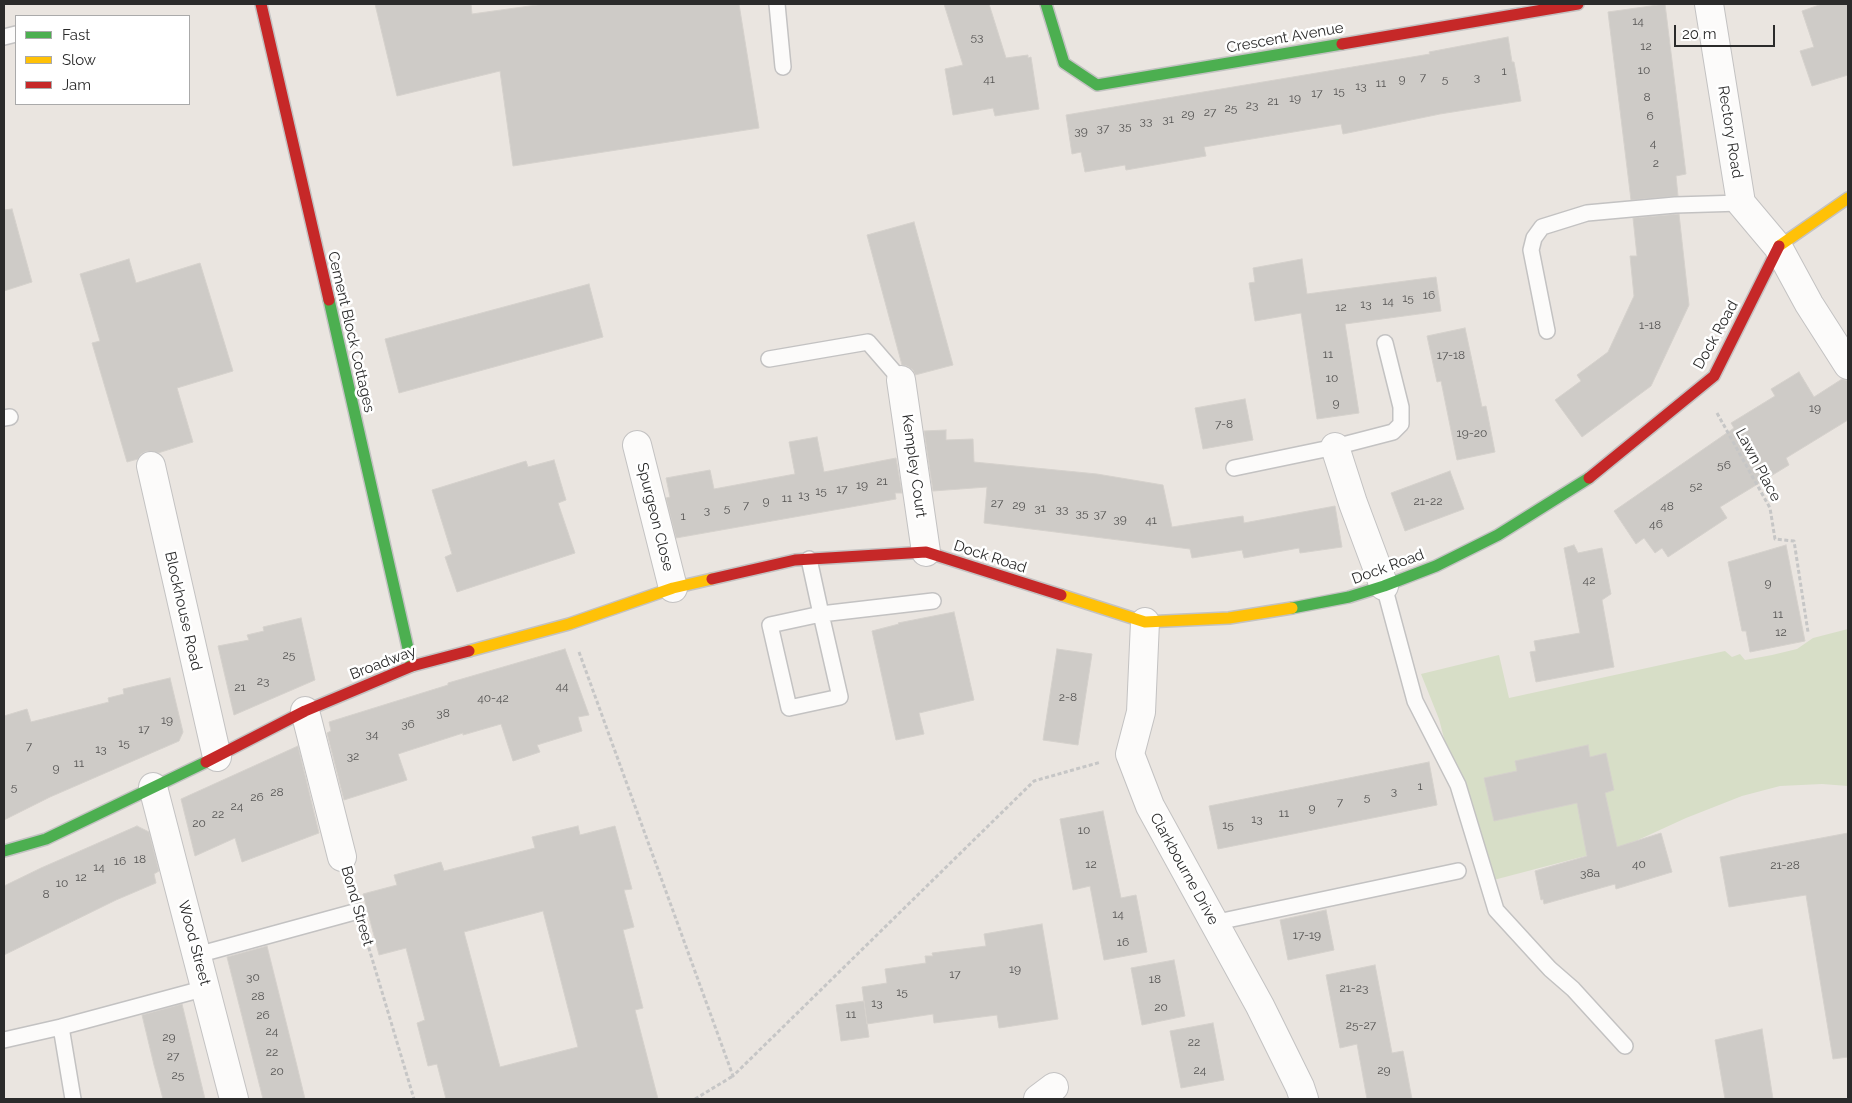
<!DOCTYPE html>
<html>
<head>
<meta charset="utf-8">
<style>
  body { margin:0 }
  #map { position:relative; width:1852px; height:1103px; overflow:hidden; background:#eae5e0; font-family:Raleway,sans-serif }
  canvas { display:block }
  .frame { position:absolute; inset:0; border:5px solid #2b2b2b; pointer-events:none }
  .legend { position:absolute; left:15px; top:15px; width:175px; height:90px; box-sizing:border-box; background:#fff; border:1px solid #aaa; margin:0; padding:6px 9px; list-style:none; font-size:15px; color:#2b2b2b }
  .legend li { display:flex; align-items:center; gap:10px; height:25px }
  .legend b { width:25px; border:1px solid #aaa }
  .scale { position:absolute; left:1674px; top:25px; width:101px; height:22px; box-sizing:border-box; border:2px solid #2b2b2b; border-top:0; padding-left:6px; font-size:15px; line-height:18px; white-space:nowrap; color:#2b2b2b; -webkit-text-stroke:4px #fff; paint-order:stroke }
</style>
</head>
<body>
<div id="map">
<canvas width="1852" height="1103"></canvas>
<div class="frame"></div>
<ul class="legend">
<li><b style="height:6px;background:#4caf50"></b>Fast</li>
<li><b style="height:6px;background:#ffc107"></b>Slow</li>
<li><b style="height:6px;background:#c62828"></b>Jam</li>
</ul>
<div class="scale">20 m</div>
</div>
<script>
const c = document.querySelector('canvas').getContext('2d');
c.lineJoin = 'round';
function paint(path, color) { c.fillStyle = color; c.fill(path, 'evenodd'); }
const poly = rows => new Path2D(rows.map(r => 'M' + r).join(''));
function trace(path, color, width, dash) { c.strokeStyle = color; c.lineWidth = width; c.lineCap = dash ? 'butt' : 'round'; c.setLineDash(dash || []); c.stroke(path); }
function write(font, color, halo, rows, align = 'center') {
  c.font = font + ' Raleway,sans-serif'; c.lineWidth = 5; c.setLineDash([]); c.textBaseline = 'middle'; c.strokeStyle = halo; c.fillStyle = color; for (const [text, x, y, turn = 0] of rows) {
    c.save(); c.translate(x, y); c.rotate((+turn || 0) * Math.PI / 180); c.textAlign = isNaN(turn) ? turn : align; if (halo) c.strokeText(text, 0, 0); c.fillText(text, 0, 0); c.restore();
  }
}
const cemetery = poly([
  [1848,629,1848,786,1822,784,1780,786,1742,796,1686,818,1627,845,1486,882,1473,850,1439,719,1421,674,1499,655,1509,698,1725,651,1732,657,1740,654,1745,660,1772,655,1797,649,1813,638]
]);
const building = poly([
  [375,4,471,4,472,14,544,4,739,4,759,128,513,166,500,71,397,96,375,4],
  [944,4,989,4,1006,58,1028,55,1028,58,1031,57,1039,109,995,116,993,108,953,115,945,69,963,65,944,4],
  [1665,4,1686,174,1676,176,1678,196,1631,200,1608,12,1665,4],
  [1822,4,1848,4,1848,75,1812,86,1800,51,1814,47,1802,11,1822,4],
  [1508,37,1512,62,1514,62,1521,101,1440,114,1343,134,1341,124,1204,147,1206,156,1126,170,1125,165,1085,172,1081,152,1072,154,1066,115,1430,54,1429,52,1508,37],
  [12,209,32,282,4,291,4,210,12,209],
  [1679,214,1689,305,1651,386,1582,437,1555,400,1581,381,1577,375,1608,352,1634,296,1630,256,1637,256,1633,218,1679,214],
  [914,222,953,365,915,375,913,370,907,366,902,365,867,235,914,222],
  [129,259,136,283,200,263,233,371,177,388,193,442,158,453,147,451,141,454,138,459,127,462,92,343,100,341,80,274,129,259],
  [1302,259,1307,294,1436,277,1441,311,1345,324,1359,413,1317,419,1301,313,1255,321,1249,283,1255,282,1253,268,1302,259],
  [589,284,603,337,399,393,385,339,589,284],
  [1465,328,1482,407,1486,406,1495,452,1457,460,1441,381,1437,382,1427,336,1465,328],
  [1799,372,1814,397,1842,379,1848,381,1848,420,1786,458,1789,465,1720,507,1727,518,1668,557,1662,548,1655,553,1644,538,1636,544,1614,511,1734,428,1731,423,1775,396,1771,389,1799,372],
  [1245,399,1253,440,1203,449,1195,408,1245,399],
  [946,430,946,440,973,439,974,462,1097,474,1163,485,1172,527,1243,516,1244,523,1335,506,1342,547,1300,553,1299,548,1244,558,1242,550,1192,558,1190,549,984,523,987,487,933,491,924,431,946,430],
  [817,437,824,472,896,458,902,493,895,493,896,499,676,538,666,498,670,497,666,478,710,470,714,489,795,474,789,442,817,437],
  [554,460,566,500,558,503,575,553,457,592,445,557,452,554,432,490,526,461,528,467,554,460],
  [1450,471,1464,509,1405,531,1391,493,1450,471],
  [1574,545,1578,553,1602,548,1611,594,1602,600,1614,667,1536,682,1530,652,1536,651,1534,641,1580,633,1564,548,1574,545],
  [1786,545,1805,641,1750,652,1746,631,1742,631,1728,562,1786,545],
  [954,612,974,700,919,713,924,734,896,740,872,631,899,624,898,623,954,612],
  [301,618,315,680,234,715,218,646,249,640,247,635,264,631,263,627,301,618],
  [565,649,589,715,578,717,582,731,537,745,540,752,513,761,501,724,463,735,463,733,398,754,407,780,344,800,327,733,331,731,329,722,448,685,448,683,565,649],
  [1057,649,1092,654,1078,745,1043,740,1057,649],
  [170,678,183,732,179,741,50,797,4,820,4,716,27,709,31,722,109,702,108,698,124,694,123,689,170,678],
  [1588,745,1590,757,1606,753,1614,790,1605,793,1617,847,1661,833,1672,872,1616,889,1615,884,1544,904,1543,899,1541,900,1535,871,1587,856,1577,803,1494,821,1484,778,1517,771,1515,761,1588,745],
  [298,746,319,833,242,862,235,838,195,856,181,799,298,746],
  [1429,762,1437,805,1218,849,1209,806,1429,762],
  [1103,811,1121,898,1136,895,1147,952,1104,960,1090,886,1073,890,1060,819,1103,811],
  [137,826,149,832,159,871,154,874,156,883,116,900,4,955,4,886,41,868,137,826],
  [578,826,580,835,615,826,632,889,624,890,634,927,623,930,643,1008,635,1010,658,1099,446,1099,437,1064,428,1066,417,1023,425,1020,406,948,379,955,363,894,397,885,394,875,441,862,444,871,535,848,532,837,578,826],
  [543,911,578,1047,500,1067,464,932,543,911],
  [1848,833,1848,1057,1833,1059,1806,895,1729,907,1720,857,1848,833],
  [1326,910,1334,950,1288,960,1280,920,1326,910],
  [1042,924,1058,1019,999,1028,997,1015,934,1023,933,1014,867,1024,862,987,887,983,885,969,926,963,925,956,933,956,932,953,986,946,984,934,1042,924],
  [267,946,297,1066,305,1099,263,1099,227,957,267,946],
  [1174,960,1185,1016,1142,1025,1131,968,1174,960],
  [1375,965,1392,1053,1403,1051,1412,1099,1367,1099,1357,1044,1340,1048,1326,975,1375,965],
  [864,1001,869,1037,841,1041,836,1005,864,1001],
  [182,1004,197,1066,205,1099,163,1099,154,1065,142,1015,182,1004],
  [1213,1023,1224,1080,1181,1088,1170,1031,1213,1023],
  [1762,1029,1773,1099,1725,1099,1715,1040,1762,1029]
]);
const path = poly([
  [1717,413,1770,508,1775,539,1794,541,1808,632],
  [579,652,733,1076,1034,781,1101,762],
  [365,935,414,1099],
  [695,1099,733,1076]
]);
const lane = poly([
  [777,4,783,67],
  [4,37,16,34],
  [1547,331,1531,250,1534,238,1542,227,1587,213,1675,205,1741,203],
  [769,359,868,342,901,380],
  [4,418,10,417],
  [1234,468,1335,447,1393,432,1401,424,1401,407,1385,343],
  [809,559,821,614,840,697,789,708,770,625,821,614,933,601],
  [1384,586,1415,701,1458,785,1496,910,1550,969,1573,989,1625,1046],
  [1213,923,1458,871],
  [197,955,358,911],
  [61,1027,73,1099],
  [4,1040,61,1027,206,988]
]);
const street = poly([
  [1709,4,1741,203,1778,247,1809,304,1848,365],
  [901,380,926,552],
  [637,445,673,588],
  [1335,447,1353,503,1384,586],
  [151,466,217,757],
  [1145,622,1141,712,1130,754,1150,806,1260,1006,1300,1087,1304,1099],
  [305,711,342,857],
  [153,787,234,1099],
  [1038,1099,1054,1087]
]);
const fast = poly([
  [1046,4,1064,63,1097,85,1342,44],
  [329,300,412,666],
  [1292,608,1349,597,1384,586,1436,566,1498,535,1589,478],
  [4,851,46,839,206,762]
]);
const slow = poly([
  [1779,246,1848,198],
  [1061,595,1145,622,1229,618,1292,608],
  [469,651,569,624,673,588,712,579]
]);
const jam = poly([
  [261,4,329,300],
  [1342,44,1578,4],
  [1589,478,1714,376,1779,246],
  [712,579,795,560,926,552,1061,595],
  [206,762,305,711,412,666,469,651]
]);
const numberNames = [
  ["14",1638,21],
  ["53",977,37],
  ["12",1646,46],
  ["10",1644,70],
  ["1",1504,71],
  ["7",1423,77],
  ["3",1477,77],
  ["41",989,79],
  ["9",1402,79],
  ["5",1445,79],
  ["11",1381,83],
  ["13",1361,86],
  ["15",1339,91],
  ["17",1317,93],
  ["8",1647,97],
  ["19",1295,98],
  ["21",1273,101],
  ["23",1252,105],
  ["25",1231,108],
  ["27",1210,112],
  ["29",1188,114],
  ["6",1650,116],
  ["31",1168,119],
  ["33",1146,121],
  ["35",1125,126],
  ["37",1103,128],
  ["39",1081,131],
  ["4",1653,143],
  ["2",1656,163],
  ["16",1429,295],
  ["15",1408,298],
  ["14",1388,301],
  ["13",1366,304],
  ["12",1341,307],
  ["1-18",1650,325],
  ["11",1328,354],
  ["17-18",1451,355],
  ["10",1332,378],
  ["9",1336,403],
  ["19",1815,408],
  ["7-8",1224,424],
  ["19-20",1472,433],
  ["56",1724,465],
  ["21",882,481],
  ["19",862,485],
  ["52",1696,486],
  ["17",842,489],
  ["15",821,491],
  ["13",804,495],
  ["11",787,498],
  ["9",766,501],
  ["21-22",1428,501],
  ["27",997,503],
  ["7",746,505],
  ["29",1019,505],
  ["48",1667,506],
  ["5",727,508],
  ["31",1040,508],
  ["33",1062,509],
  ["3",707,510],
  ["35",1082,513],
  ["37",1100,514],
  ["1",683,516],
  ["39",1120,519],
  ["41",1151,520],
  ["46",1656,524],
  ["42",1589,580],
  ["9",1768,583],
  ["11",1778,614],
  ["12",1781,632],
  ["25",289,655],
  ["23",263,681],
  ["44",562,686],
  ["21",240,687],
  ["2-8",1068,697],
  ["40-42",493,698],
  ["38",443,713],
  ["19",167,720],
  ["36",408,724],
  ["17",144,729],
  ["34",372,734],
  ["15",124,743],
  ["7",29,746],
  ["13",101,749],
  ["32",353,756],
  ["11",79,763],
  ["9",56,768],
  ["1",1420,786],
  ["5",14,787],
  ["3",1394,791],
  ["28",277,792],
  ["26",257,797],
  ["5",1367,797],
  ["7",1340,802],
  ["24",237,806],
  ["9",1312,808],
  ["11",1284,813],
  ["22",218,814],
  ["13",1257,819],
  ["20",199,823],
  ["15",1228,825],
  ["10",1084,830],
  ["18",140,859],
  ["16",120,861],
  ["12",1091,864],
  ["40",1639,864],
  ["21-28",1785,865],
  ["14",99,867],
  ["38a",1590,873],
  ["12",81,877],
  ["10",62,883],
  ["8",46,894],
  ["14",1118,914],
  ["17-19",1307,935],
  ["16",1123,942],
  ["19",1015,969],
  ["17",955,974],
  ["30",253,977],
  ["18",1155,979],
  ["21-23",1354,988],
  ["15",902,992],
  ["28",258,996],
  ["13",877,1003],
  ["20",1161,1007],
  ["11",851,1014],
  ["26",263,1015],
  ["25-27",1361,1025],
  ["24",272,1031],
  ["29",169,1037],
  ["22",1194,1042],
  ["22",272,1052],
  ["27",173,1056],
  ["24",1200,1070],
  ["29",1384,1070],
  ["20",277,1071],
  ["25",178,1075]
];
const streetNames = [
  ["Crescent Avenue",1285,38,-10],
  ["Rectory Road",1730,132,81],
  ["Cement Block Cottages",351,332,77],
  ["Dock Road",1716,335,-61],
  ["Lawn Place",1758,465,62],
  ["Kempley Court",914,466,82],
  ["Spurgeon Close",655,517,76],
  ["Dock Road",990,557,18],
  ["Dock Road",1388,567,-20],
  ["Blockhouse Road",183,611,77],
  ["Broadway",383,663,-21],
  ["Clarkbourne Drive",1184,869,61],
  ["Bond Street",357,906,74],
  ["Wood Street",194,943,75]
];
paint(cemetery, '#d7dec7');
paint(building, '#cecbc7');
trace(building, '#d5d1cc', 1);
trace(lane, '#c3c2c2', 18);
trace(street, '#c3c2c2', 30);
trace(fast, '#c3c2c2', 14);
trace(slow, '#c3c2c2', 14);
trace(jam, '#c3c2c2', 14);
trace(path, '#c6c6c6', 3, [4, 2.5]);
trace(lane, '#fcfbfa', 15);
trace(street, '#fcfbfa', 28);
trace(fast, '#4caf50', 11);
trace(slow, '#ffc107', 11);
trace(jam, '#c62828', 11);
write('12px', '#565554', null, numberNames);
write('15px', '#2b2b2b', '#fff', streetNames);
</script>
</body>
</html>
